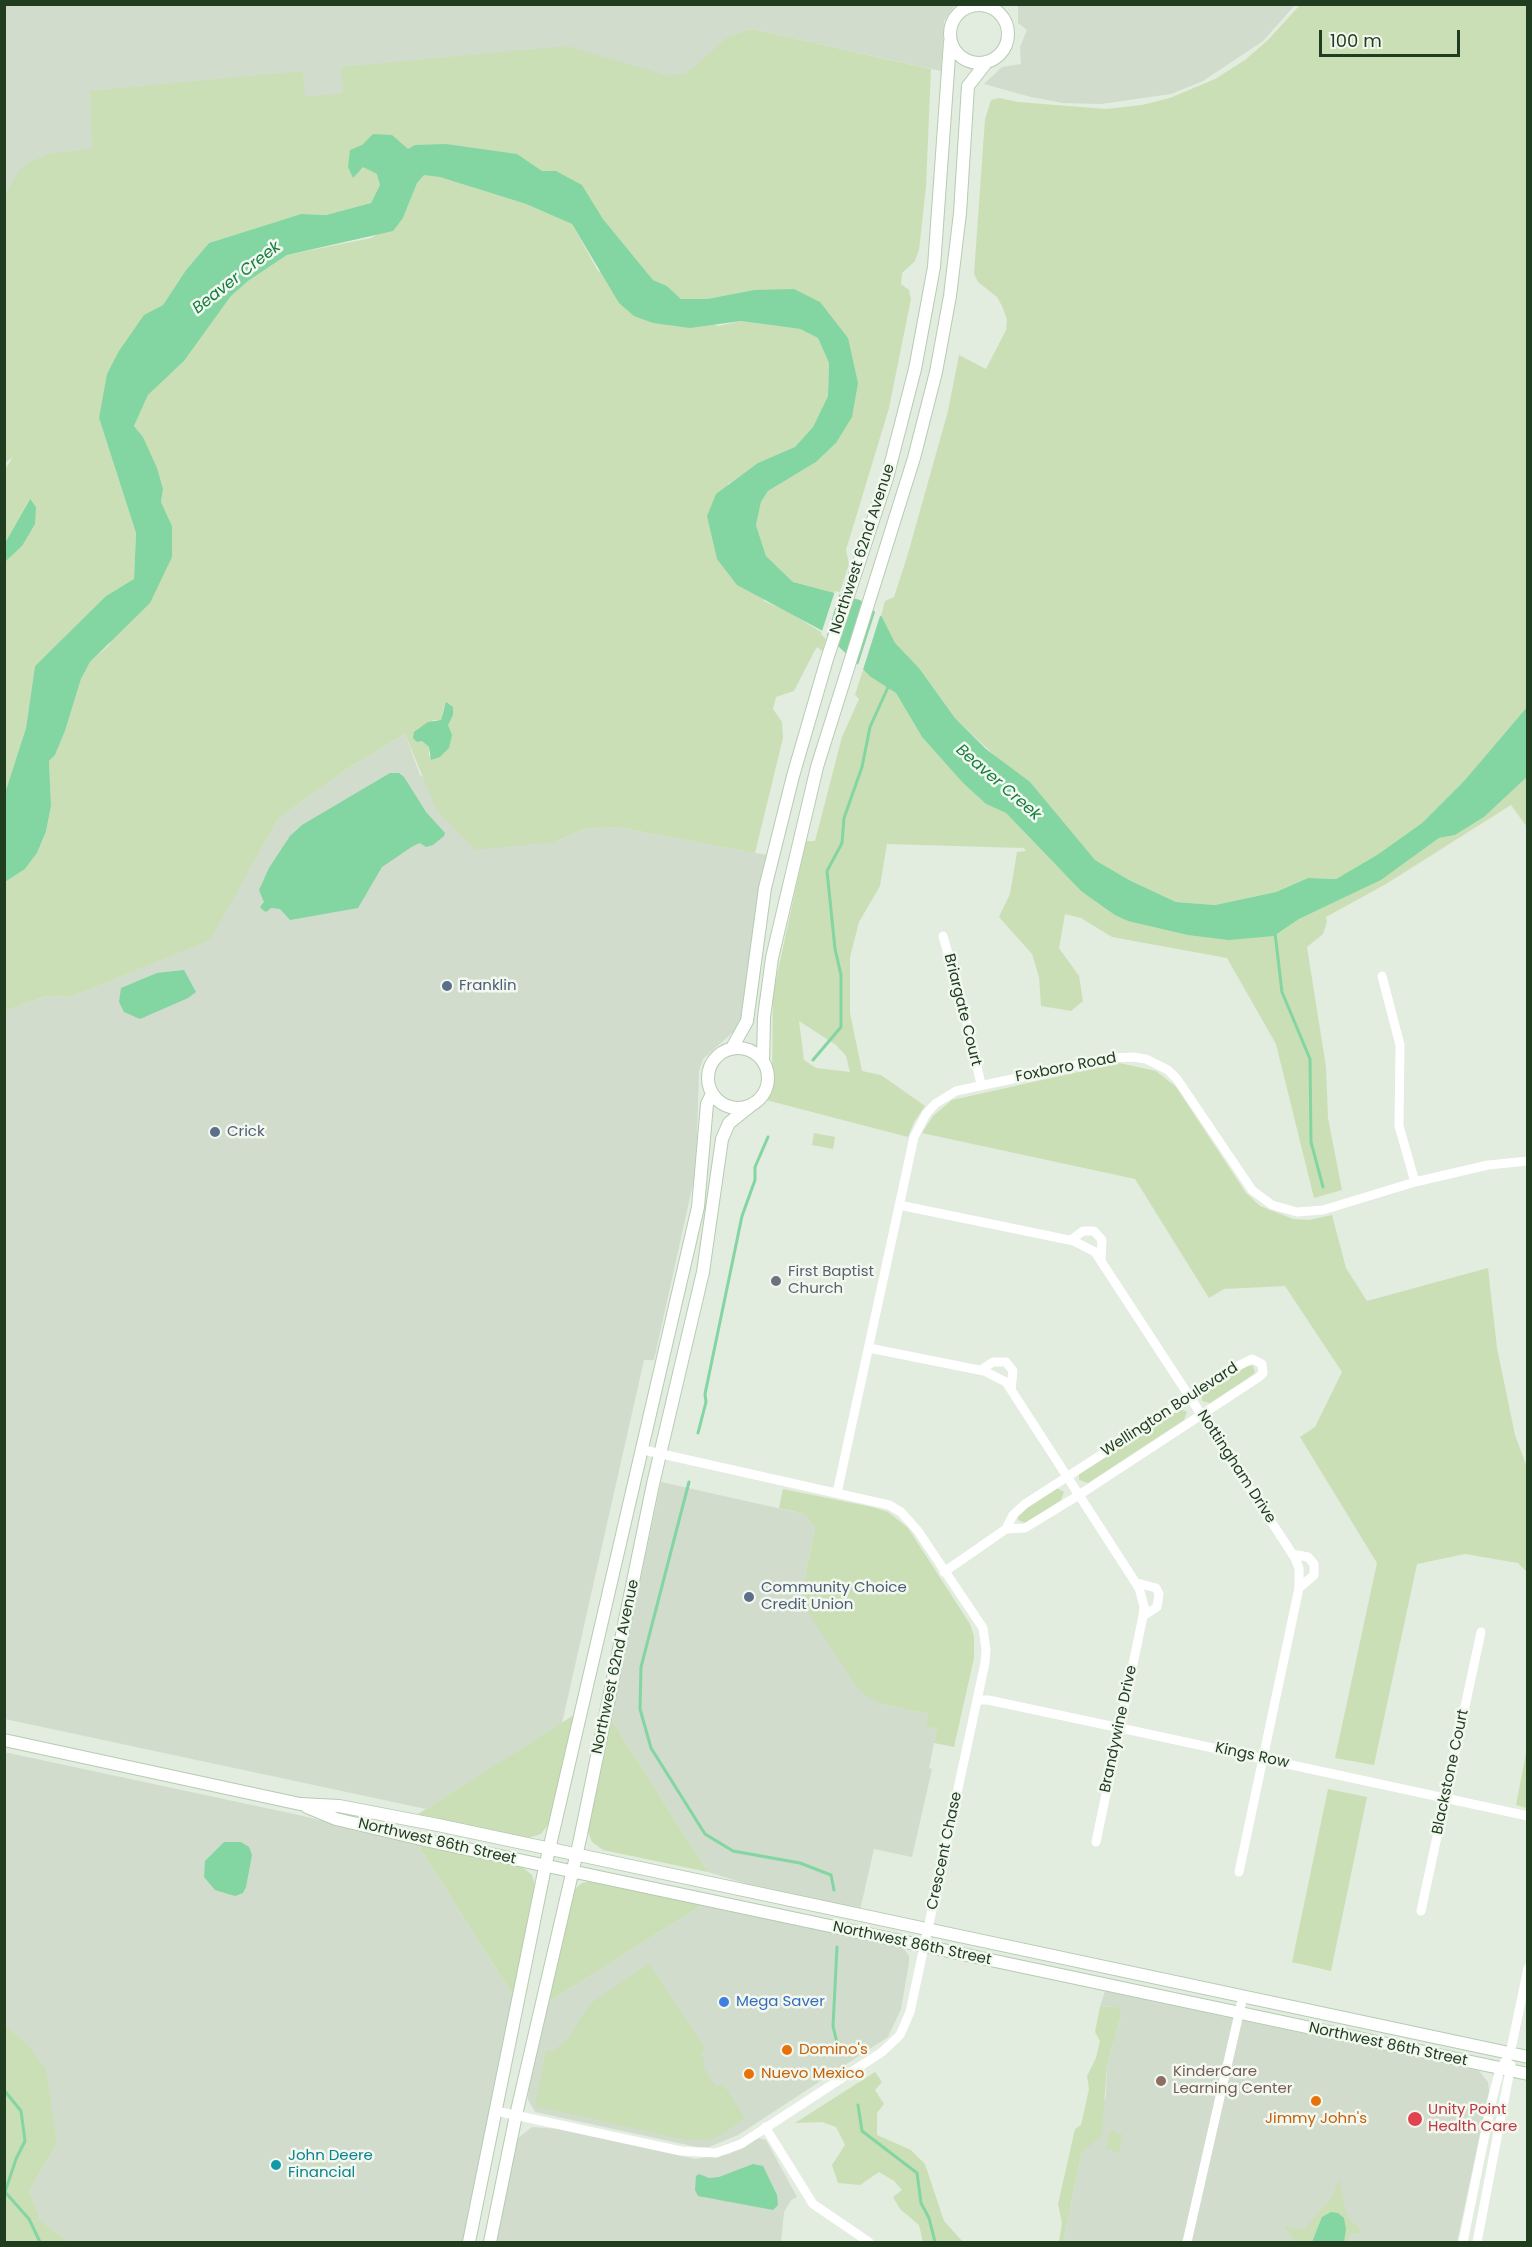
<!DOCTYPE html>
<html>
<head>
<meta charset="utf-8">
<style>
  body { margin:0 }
  #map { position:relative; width:1532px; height:2247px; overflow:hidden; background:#e2ecdf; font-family:Poppins,sans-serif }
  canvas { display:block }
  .frame { position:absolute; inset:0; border:6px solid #203d1f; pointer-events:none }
  .scale { position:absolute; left:1319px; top:30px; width:141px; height:27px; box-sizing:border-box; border:3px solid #203d1f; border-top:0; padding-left:8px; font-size:18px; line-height:21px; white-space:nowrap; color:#203d1f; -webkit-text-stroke:4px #f2f8f0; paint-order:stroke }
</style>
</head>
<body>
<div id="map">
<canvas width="1532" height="2247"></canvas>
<div class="frame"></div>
<div class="scale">100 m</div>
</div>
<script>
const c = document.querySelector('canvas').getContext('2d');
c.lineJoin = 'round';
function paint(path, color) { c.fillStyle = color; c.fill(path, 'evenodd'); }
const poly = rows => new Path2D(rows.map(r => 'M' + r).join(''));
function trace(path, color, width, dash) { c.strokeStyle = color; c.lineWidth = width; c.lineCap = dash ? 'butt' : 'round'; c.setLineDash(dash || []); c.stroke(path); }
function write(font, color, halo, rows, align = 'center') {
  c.font = font + ' Poppins,sans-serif'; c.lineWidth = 5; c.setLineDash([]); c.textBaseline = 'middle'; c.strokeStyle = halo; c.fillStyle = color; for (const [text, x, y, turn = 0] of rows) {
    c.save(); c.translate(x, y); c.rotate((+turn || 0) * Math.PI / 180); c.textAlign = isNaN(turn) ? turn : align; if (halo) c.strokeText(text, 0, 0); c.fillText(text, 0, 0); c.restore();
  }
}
const built = poly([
  [5,5,955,5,944,21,941,71,752,29,746,31,582,185,5,195],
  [1018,5,1018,4,1295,5,1263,41,1203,81,1171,94,1101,104,1063,103,1031,97,984,84,1002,67,1021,64,1020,47,1027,30,1018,23],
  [405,734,420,775,555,842,584,829,617,827,767,855,755,914,741,1018,733,1032,703,1059,699,1071,696,1170,654,1360,644,1360,562,1723,426,1809,5,1719,5,1011,47,996,71,997,209,940,278,819,344,771],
  [661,1482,804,1514,815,1528,804,1582,882,1704,929,1714,937,1728,929,1768,932,1769,912,1857,874,1849,860,1910,764,1889,708,1872,611,1719],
  [4,1752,303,1816,418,1845,514,1997,463,2242,69,2242,41,2223,29,2191,57,2144,24,2041,5,2025],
  [702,1905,902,1946,909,1956,909,1963,901,2009,888,2037,738,2135,709,2147,697,2147,535,2112,528,2100,529,2079,547,2003],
  [1105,1991,1479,2071,1488,2082,1489,2091,1457,2242,1063,2242,1082,2152,1106,2097,1107,2066,1122,2011,1114,2006,1100,2007],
  [532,2127,559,2129,695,2159,729,2154,758,2138,766,2140,797,2197,791,2200,784,2212,781,2242,496,2242,517,2139]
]);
const green = poly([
  [1300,5,1527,5,1527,707,1465,780,1422,823,1377,855,1336,879,1308,878,1276,892,1215,905,1176,902,1129,880,1095,860,1052,810,955,718,919,668,894,643,881,616,885,601,894,597,907,557,948,411,959,355,986,369,1006,330,1007,320,1002,306,997,297,978,282,974,274,985,119,991,100,999,98,1018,102,1106,109,1142,105,1170,98,1215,79,1245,60,1268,40],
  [752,29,931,69,926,186,919,250,915,261,902,273,901,284,909,290,911,299,889,408,846,550,849,564,839,595,793,582,766,556,756,525,761,502,768,491,816,462,836,443,848,338,754,290,707,299,681,299,667,286,653,280,603,219,582,185,556,171,542,171,517,154,446,144,408,149,392,135,373,134,362,145,350,150,363,167,377,174,380,185,371,203,326,215,301,214,209,243,186,270,163,305,144,316,99,418,136,533,134,579,106,596,35,666,26,728,5,793,5,562,22,546,36,507,29,500,5,543,5,469,13,457,5,463,5,195,20,169,30,162,52,153,92,149,90,91,303,71,305,97,343,93,341,67,567,46,669,76,687,73,728,37],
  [423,175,440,177,526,204,572,224,598,271,718,326,741,321,800,329,818,338,829,363,828,396,813,427,795,447,728,484,764,601,789,612,827,636,822,651,817,647,814,652,794,691,776,697,773,709,782,722,783,738,755,853,617,827,584,829,555,842,475,850,437,811,405,734,344,771,278,819,210,940,71,997,47,996,5,1011,5,882,25,869,37,853,46,833,51,806,49,761,55,755,65,731,81,679,90,662,109,645,172,526,161,502,163,489,143,437,134,426,148,395,184,361,231,296,248,281,287,255,371,238,403,218,417,183],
  [444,706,449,748,440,757,429,756,429,747,422,741,433,720,441,720],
  [863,670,896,693,922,737,963,783,986,804,1006,813,1081,891,1128,921,1274,936,1299,919,1381,880,1439,838,1455,835,1484,817,1527,777,1527,827,1511,805,1386,884,1326,917,1327,922,1323,934,1307,947,1326,1067,1328,1118,1342,1190,1314,1198,1276,1044,1227,958,1112,937,1081,918,1065,914,1059,948,1079,976,1083,1001,1071,1011,1041,1006,1039,977,1032,954,999,917,1010,894,1017,852,1026,851,1024,848,887,844,880,886,859,922,850,957,850,1013,862,1071,881,1075,925,1106,914,1122,908,1137,766,1100,771,1090,772,1076,773,994,806,841,815,841,842,737,859,699,855,695],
  [799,1021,836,1045,846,1056,850,1072,816,1068,804,1060],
  [1119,1063,1156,1071,1176,1087,1246,1193,1260,1206,1293,1219,1309,1220,1332,1215,1346,1268,1367,1301,1488,1268,1497,1348,1515,1435,1527,1467,1527,1572,1518,1563,1465,1554,1417,1564,1374,1765,1335,1758,1377,1563,1300,1437,1315,1427,1342,1372,1285,1286,1224,1289,1209,1298,1135,1179,922,1133,933,1116,952,1100],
  [814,1133,835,1137,833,1149,812,1145],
  [1244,1365,1253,1366,1255,1372,1251,1376,1210,1403,1202,1401,1202,1394],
  [1179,1408,1187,1412,1184,1420,1088,1483,1079,1480,1079,1473],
  [1057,1488,1064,1492,1061,1500,1026,1523,1018,1520,1018,1513],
  [783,1489,872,1507,888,1512,908,1528,970,1624,974,1636,974,1658,954,1747,934,1743,937,1728,926,1726,929,1714,882,1704,866,1696,857,1687,809,1614,804,1598,804,1582,815,1528,804,1514,779,1508],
  [574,1715,550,1822,541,1834,528,1838,418,1814],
  [611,1719,708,1872,603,1850,592,1842,587,1829],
  [1527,1748,1528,1808,1527,1808,1516,1805],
  [1328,1789,1367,1797,1331,1971,1292,1962],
  [418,1845,521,1866,532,1875,535,1886,514,1997],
  [591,1881,702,1905,547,2003,574,1890,582,1883],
  [649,1963,706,2049,700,2053,706,2063,702,2065,716,2087,723,2084,745,2118,720,2136,707,2140,686,2140,535,2106,546,2051,554,2050,565,2042,590,2004],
  [1115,2006,1122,2011,1107,2066,1102,2136,1082,2152,1063,2242,1059,2242,1062,2223,1058,2204,1075,2129,1081,2125,1089,2089,1087,2076,1096,2058,1100,2041,1095,2032,1100,2007],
  [5,2025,24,2041,46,2069,57,2144,29,2191,41,2222,69,2242,5,2242],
  [875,2072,882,2082,875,2090,884,2104,877,2113,877,2135,911,2150,925,2164,944,2221,963,2242,923,2242,919,2225,900,2209,893,2197,902,2190,894,2181,879,2172,860,2185,838,2183,832,2165,845,2145,836,2127,822,2122,795,2123],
  [1110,2130,1123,2135,1119,2153,1106,2148],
  [317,2149,330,2174,321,2178,309,2153],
  [1339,2179,1346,2212,1351,2221,1360,2228,1359,2233,1351,2233,1347,2242,1344,2242,1346,2229,1344,2218,1313,2237,1312,2242,1295,2242,1284,2226,1303,2230,1332,2198]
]);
const water = poly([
  [373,134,392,135,408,149,415,145,446,144,517,154,542,171,556,171,582,185,603,219,653,280,667,286,681,299,707,299,754,290,794,289,820,302,848,338,858,383,852,417,836,443,816,462,768,491,761,502,756,525,766,556,793,582,860,600,882,617,895,643,919,668,955,718,986,749,1030,782,1095,860,1129,880,1176,902,1215,905,1276,892,1308,878,1336,879,1377,855,1422,823,1465,780,1527,707,1527,777,1484,817,1455,835,1439,838,1381,880,1299,919,1274,936,1229,940,1188,935,1128,921,1115,915,1081,891,1006,813,986,804,963,783,922,737,896,693,871,677,821,630,737,585,717,559,707,516,716,494,758,463,795,447,813,427,828,396,829,363,818,338,800,329,741,321,690,328,653,323,634,316,619,303,572,224,526,204,440,177,424,175,417,183,403,218,393,231,287,255,248,281,231,296,184,361,148,395,134,426,143,437,157,468,163,489,161,502,172,526,172,557,150,603,90,662,81,679,65,731,55,755,49,761,51,806,46,832,37,853,25,869,5,882,5,793,26,728,35,666,106,596,134,579,136,533,99,418,107,374,119,351,144,315,163,305,186,270,209,243,301,214,326,215,371,203,380,185,377,174,363,167,353,178,348,167,350,150,362,145],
  [30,499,36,507,35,524,22,546,5,562,5,543],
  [446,702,453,707,453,715,448,725,452,735,449,748,440,757,431,760,429,747,422,741,417,742,413,738,414,732,428,722,441,720],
  [390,773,399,773,404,777,426,812,445,833,444,836,433,845,426,847,420,843,413,846,382,867,358,908,290,920,280,909,271,908,266,912,263,910,260,907,264,902,259,890,269,868,290,836,302,825],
  [184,970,196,992,188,998,140,1019,124,1012,119,1002,121,988,157,973],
  [224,1842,241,1842,249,1847,252,1855,246,1887,243,1893,235,1896,215,1890,204,1877,205,1861],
  [753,2164,763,2166,777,2195,778,2205,773,2210,698,2196,695,2190,696,2176,699,2174,709,2178,719,2177],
  [1331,2212,1338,2213,1344,2218,1346,2229,1344,2242,1312,2242,1322,2217]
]);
const pier = poly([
  [835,591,840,592,826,639,821,634],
  [876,609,881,613,862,673,857,668]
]);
const stream = poly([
  [1275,933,1282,992,1310,1059,1311,1142,1323,1187],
  [813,1060,841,1027,841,975,835,949,827,871,842,843,844,818,862,767,870,727,889,685],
  [698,1433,706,1402,705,1394,742,1216,755,1180,755,1167,768,1137],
  [689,1482,641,1667,640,1709,651,1748,705,1834,733,1851,800,1863,831,1875,834,1890],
  [837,2043,833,2026,837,1947],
  [4,2090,21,2111,25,2141,16,2159,5,2192,29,2219,40,2242],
  [858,2105,862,2131,917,2173,921,2203,929,2218,935,2242]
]);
const street = poly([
  [943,936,965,1014,981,1084],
  [1382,976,1400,1045,1399,1126,1415,1182],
  [899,1205,1074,1241,1095,1252,1295,1558,1299,1568,1299,1588,1239,1872],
  [1071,1240,1083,1231,1094,1231,1102,1240,1101,1260],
  [869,1348,984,1371,1006,1382,1139,1588,1144,1606,1143,1616,1096,1842],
  [981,1370,993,1362,1006,1362,1013,1371,1011,1390],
  [837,1493,914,1137,926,1114,935,1104,956,1091,1111,1058,1133,1057,1146,1059,1168,1070,1177,1079,1252,1190,1272,1205,1297,1212,1323,1210,1415,1182,1488,1165,1528,1161],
  [1292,1554,1308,1557,1314,1564,1314,1575,1299,1588],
  [944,1572,1006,1529,1013,1515,1025,1504,1240,1365,1252,1359,1262,1364,1263,1373,1259,1377,1079,1495,1025,1528,1006,1529],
  [1137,1583,1156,1588,1159,1594,1157,1607,1143,1616],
  [977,1700,988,1700,1111,1726,1528,1816],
  [1421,1911,1481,1632],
  [496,2111,681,2151,716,2153,741,2144,882,2052,900,2035,910,2012,985,1663,986,1650,983,1628,918,1531,901,1512,889,1505,644,1450],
  [765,2127,813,2204,869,2242],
  [1187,2242,1243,1996],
  [1463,2242,1492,2100,1500,2069,1510,2054,1528,1968],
  [1477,2242,1511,2065]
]);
const secondary = poly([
  '950 34a29 29 0 1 1 58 0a29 29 0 1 1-58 0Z',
  [732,1048,747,1021,765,888,793,776,827,659,887,478,915,369,934,267,950,42],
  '708 1078a30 30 0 1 1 60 0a30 30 0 1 1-60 0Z',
  [763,1061,764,1017,772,958,817,767,914,458,936,372,950,296,960,213,968,86,986,63],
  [4,1740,300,1804,339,1806,438,1825,1528,2057],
  [307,1807,336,1819,434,1842,1528,2074],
  [469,2242,545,1867,698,1207,707,1104,712,1094],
  [490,2242,516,2115,580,1839,653,1484,703,1272,722,1139,729,1123,754,1103]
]);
const markers = [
  [447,986,6,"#5c6f8a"],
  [215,1132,6,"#5c6f8a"],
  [776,1281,6,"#6b7280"],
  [749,1597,6,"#5c6f8a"],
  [724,2002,6,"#3f7fe0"],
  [787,2050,6,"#e8710a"],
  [749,2074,6,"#e8710a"],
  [1161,2081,6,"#8d6e63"],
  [1316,2101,6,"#e8710a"],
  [1415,2119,8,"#e0444e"],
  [276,2165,6,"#0f9aa8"]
];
const streetNames = [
  ["Northwest 62nd Avenue",863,549,-72],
  ["Briargate Court",962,1010,76],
  ["Foxboro Road",1066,1068,-11],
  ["Wellington Boulevard",1170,1410,-33],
  ["Nottingham Drive",1236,1467,57],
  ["Northwest 62nd Avenue",616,1667,-78],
  ["Brandywine Drive",1119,1729,-78],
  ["Kings Row",1252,1756,12],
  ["Blackstone Court",1451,1772,-78],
  ["Northwest 86th Street",437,1842,13],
  ["Crescent Chase",945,1851,-78],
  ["Northwest 86th Street",912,1944,12],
  ["Northwest 86th Street",1388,2045,12]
];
const serviceNames = [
  ["Franklin",459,986],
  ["Crick",227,1132],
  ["Community Choice",761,1588],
  ["Credit Union",761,1605]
];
const worshipNames = [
  ["First Baptist",788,1272],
  ["Church",788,1289]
];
const shopNames = [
  ["Mega Saver",736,2002]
];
const foodNames = [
  ["Domino's",799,2050],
  ["Nuevo Mexico",761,2074],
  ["Jimmy John's",1316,2119,"center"]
];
const educationNames = [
  ["KinderCare",1173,2072],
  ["Learning Center",1173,2089]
];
const healthNames = [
  ["Unity Point",1428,2110],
  ["Health Care",1428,2127]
];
const cultureNames = [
  ["John Deere",288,2156],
  ["Financial",288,2173]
];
const waterNames = [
  ["Beaver Creek",237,278,-38],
  ["Beaver Creek",998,783,41]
];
paint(built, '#d1dccd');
paint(green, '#cbdfb6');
paint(water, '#83d5a2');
paint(pier, '#e2ecdf');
trace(stream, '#83d5a2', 3);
trace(secondary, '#b5ccb2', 14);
trace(street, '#fff', 9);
trace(secondary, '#fff', 12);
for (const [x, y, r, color] of markers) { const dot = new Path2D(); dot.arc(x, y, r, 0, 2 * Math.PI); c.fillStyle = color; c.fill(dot); trace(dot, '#f2f8f0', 2); }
write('15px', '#203d1f', '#f2f8f0', streetNames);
write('15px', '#4e5e75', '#f2f8f0', serviceNames, 'left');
write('15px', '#5b616d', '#f2f8f0', worshipNames, 'left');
write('15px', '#366cbe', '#f2f8f0', shopNames, 'left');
write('15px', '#c56008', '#f2f8f0', foodNames, 'left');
write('15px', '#785e54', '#f2f8f0', educationNames, 'left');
write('15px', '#be3a42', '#f2f8f0', healthNames, 'left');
write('15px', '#0d838f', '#f2f8f0', cultureNames, 'left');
write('italic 16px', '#157d3e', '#f2f8f0', waterNames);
</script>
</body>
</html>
